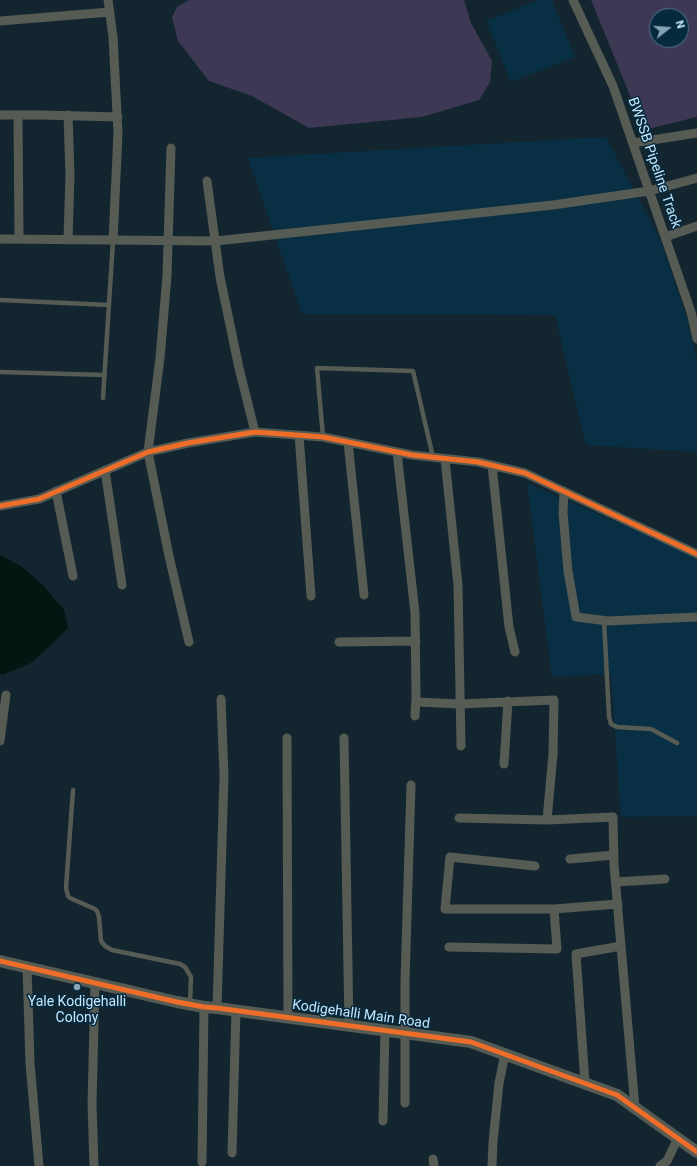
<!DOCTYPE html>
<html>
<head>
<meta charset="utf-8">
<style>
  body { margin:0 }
  #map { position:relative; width:697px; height:1166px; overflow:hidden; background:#132630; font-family:Roboto,sans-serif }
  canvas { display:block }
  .north { position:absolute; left:649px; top:8px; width:40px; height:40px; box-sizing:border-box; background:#062a3d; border:1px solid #537589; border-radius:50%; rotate:73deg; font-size:11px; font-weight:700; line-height:16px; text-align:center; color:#c6e6fb }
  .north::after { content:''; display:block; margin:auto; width:14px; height:18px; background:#87a3b4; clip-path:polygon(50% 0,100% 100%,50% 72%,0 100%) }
</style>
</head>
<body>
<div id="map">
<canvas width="697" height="1166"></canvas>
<div class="north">N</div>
</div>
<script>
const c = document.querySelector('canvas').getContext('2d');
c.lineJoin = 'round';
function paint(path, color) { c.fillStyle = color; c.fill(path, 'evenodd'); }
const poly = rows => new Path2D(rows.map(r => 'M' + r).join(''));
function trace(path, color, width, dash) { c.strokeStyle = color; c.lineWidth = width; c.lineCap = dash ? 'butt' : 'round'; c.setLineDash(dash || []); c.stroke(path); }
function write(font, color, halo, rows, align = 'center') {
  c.font = font + ' Roboto,sans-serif'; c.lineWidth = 3; c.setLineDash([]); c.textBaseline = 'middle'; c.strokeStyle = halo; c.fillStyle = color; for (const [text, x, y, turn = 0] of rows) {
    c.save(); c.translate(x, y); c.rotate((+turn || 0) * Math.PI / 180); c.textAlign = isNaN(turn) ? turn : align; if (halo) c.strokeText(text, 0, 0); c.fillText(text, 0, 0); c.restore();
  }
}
const built = poly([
  [538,0,552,0,575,57,511,82,486,21],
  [606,137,659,237,686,315,697,361,697,452,586,445,555,315,302,314,248,158],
  [527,483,697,557,697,816,621,817,611,674,552,677]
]);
const green = poly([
  [189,0,464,0,471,23,492,61,490,82,479,100,422,117,309,128,252,96,209,81,178,41,172,17,177,7],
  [591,0,697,0,697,117,644,130],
  [657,16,681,16,681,40,657,40]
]);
const water = poly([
  [0,555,21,566,43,585,64,610,68,628,50,646,31,663,3,675,0,674]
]);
const service = poly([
  [0,300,109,305],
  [0,372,105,375],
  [103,398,113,241],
  [323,437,317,368,413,371,433,457],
  [604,620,609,717,611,724,617,727,651,729,677,743],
  [73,790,66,888,68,896,70,898,95,909,97,911,99,917,101,941,105,946,112,950,180,964,185,967,191,977,190,1004]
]);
const minor = poly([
  [108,0,113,37,118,133,113,241],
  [573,0,613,86,691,312,697,339],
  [0,21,110,12],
  [0,115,42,115,118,117],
  [18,115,19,239],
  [68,115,70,175,68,240],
  [633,143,697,133],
  [171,148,167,276,160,358,148,452,169,556,189,642],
  [207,181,220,277,239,368,255,432],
  [665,237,697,226],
  [0,239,216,241,553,205,649,191,697,178],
  [299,435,311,596],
  [348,442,364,595],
  [397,452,415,613,416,697,415,716],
  [445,459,458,585,461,746],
  [492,465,509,627,515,652],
  [105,470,122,585],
  [56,491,73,576],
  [564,491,563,513,568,571,576,617,608,621,697,617],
  [0,506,39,499,148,452,188,443,255,432,323,437,412,455,478,462,525,473,697,554],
  [339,642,416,641],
  [416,702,460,704,554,700,553,754,547,820],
  [287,738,288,1017],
  [344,738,349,1026],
  [0,741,6,695],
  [504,764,508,701],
  [459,818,547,820,613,817,614,865,635,1108],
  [570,859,614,855],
  [535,866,450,857,445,909,554,909],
  [616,882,665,879],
  [449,947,557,949,554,909,618,904],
  [27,967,30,1063,39,1166],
  [217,1008,224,776,221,699],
  [585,1083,576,954,621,946],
  [405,1103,405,981,411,785],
  [383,1121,385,1030],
  [232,1153,236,1010],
  [433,1159,434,1166],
  [202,1162,204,1007],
  [94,1166,92,1104,95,983],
  [492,1166,493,1142,499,1083,505,1054],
  [660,1166,667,1161,678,1138]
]);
const tertiary = poly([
  [0,961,177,1002,204,1007,217,1008,471,1042,617,1095,697,1152]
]);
const cycleway = poly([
  [0,506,39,499,148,452,188,443,255,432,323,437,412,455,478,462,525,473,697,554],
  [0,961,177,1002,204,1007,217,1008,471,1042,617,1095,697,1152]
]);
const markers = [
  [77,987,4,"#87a3b4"]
];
const streetNames = [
  ["BWSSB Pipeline Track",654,163,71],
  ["Kodigehalli Main Road",361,1015,8]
];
const poiNames = [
  ["Yale Kodigehalli",77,1002],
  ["Colony",77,1018]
];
paint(built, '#082f43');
paint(green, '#3d3853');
paint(water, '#021612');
trace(service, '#565b54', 4.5);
trace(minor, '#565b54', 9);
trace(tertiary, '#565b54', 12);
trace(cycleway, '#ee6e29', 5);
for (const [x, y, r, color] of markers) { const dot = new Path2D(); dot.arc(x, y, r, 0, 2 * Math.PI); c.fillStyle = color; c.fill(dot); trace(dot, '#062a3d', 1.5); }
write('14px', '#c6e6fb', '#062a3d', streetNames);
write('14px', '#c6e6fb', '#062a3d', poiNames);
</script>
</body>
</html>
